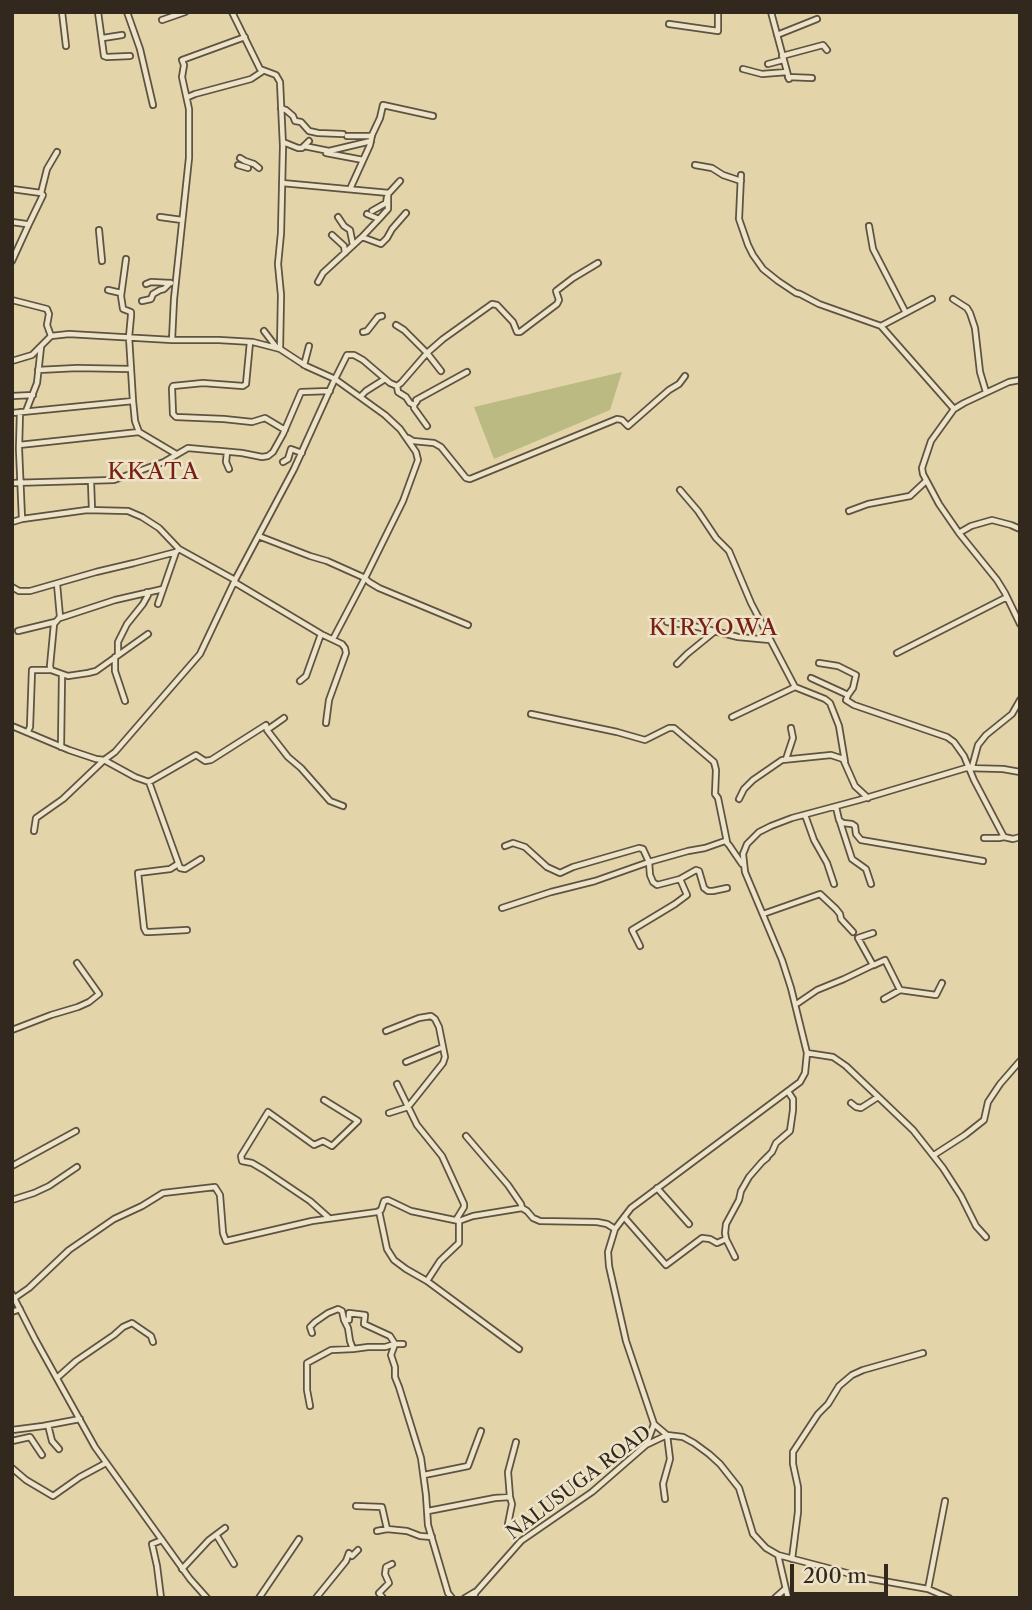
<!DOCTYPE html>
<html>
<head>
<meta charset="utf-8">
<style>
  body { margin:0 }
  #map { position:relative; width:1032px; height:1610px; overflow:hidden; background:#e3d4aa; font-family:"Libre Caslon Text",serif }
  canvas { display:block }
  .frame { position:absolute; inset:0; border:14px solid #32281e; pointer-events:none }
  .scale { position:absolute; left:790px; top:1564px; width:98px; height:32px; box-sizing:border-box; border:4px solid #32281e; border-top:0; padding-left:9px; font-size:21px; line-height:24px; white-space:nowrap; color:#32281e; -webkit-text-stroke:5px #ede3c8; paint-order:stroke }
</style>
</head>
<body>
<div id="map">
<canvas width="1032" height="1610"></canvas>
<div class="frame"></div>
<div class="scale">200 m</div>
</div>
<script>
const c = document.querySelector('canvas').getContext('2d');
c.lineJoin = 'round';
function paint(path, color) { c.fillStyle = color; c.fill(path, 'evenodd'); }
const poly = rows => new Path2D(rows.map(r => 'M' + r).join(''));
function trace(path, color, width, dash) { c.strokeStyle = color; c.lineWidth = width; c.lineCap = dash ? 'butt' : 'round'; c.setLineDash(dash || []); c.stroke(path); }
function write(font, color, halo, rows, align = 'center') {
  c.font = font + ' "Libre Caslon Text",serif'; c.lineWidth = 5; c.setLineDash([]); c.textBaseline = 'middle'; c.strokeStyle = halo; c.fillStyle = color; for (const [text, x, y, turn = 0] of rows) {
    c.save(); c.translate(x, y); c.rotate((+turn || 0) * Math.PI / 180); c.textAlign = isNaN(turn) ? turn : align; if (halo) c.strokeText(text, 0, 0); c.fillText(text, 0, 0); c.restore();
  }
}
const green = poly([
  [622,372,610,410,494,459,474,407]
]);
const minor = poly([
  [62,12,66,46],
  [98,12,104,56,107,57,130,56],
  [127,12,140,49,153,105],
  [232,12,260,69,276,75,280,82,283,146,281,233,278,264,281,295,280,349],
  [771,12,789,79],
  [162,20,185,12],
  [669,24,718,31,718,12],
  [777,35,817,19],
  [103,38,122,35],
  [782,56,823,45,827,50],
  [768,64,783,60],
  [743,69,762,74,787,72],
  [788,77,812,78],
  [188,97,195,94,251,79,263,71],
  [281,108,286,110,293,116,295,121,301,122,309,131,318,133,343,134],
  [347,136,372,136],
  [283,142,298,148,302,148,309,141],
  [304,146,329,151,371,141],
  [326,153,363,160],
  [240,158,245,161,254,164,259,168],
  [238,165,248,168],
  [695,165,712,168,723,175,741,181],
  [741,175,739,219,748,245,753,255,763,269,778,281,796,293,800,294,819,304,881,326,954,409,964,403,1009,382,1020,380],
  [282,183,389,193,400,181],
  [12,189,41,193,43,195,28,226],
  [350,189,370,145,372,135,380,118,383,105,433,116],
  [41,193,47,169,57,152],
  [372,211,386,203,387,197],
  [367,214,379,219,388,209,388,195],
  [160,217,182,220],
  [338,217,344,226,350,230,353,245],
  [379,219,362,237,381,244,387,238,392,229,406,213],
  [12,222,26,224,28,226,12,261],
  [869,226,873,249,906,313],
  [99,230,102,261],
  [332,235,344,246,345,253],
  [126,259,121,296,123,309,131,312,131,316,129,337,133,401],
  [318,282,323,273,362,237],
  [146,284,151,282,171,283],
  [108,290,121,293],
  [953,299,967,308,970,313,975,328,980,372,986,392],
  [12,300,47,309,49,314,47,325,51,336],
  [142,301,151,299,153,294,160,290,164,289,170,283],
  [396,325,404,330,427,353,441,371],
  [881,326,932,299],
  [264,331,277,348],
  [363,332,367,331,378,317,382,316],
  [172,340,174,299,189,158,189,109,182,77,184,65,182,60,245,37],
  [250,342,246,384,243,386,203,383,173,386,172,388,173,414,176,417,224,419,252,422,265,418,285,430],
  [12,361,32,355,51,336,69,334,172,340,219,340,253,342,280,349,306,366,335,379,385,415,400,429,416,452,418,460,403,501,365,578,369,582,379,588,468,625],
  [304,365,309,346],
  [38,370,77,368,130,369],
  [397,386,401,383,427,353,443,339,492,304,497,305,513,322,517,332,520,332,557,304,559,300,556,291,573,278,598,263],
  [12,396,33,395],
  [360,397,366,391,385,379],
  [414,405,414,408,427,426],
  [954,409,931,441,922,468,923,474,939,504,959,533,997,580,1005,593,1020,624],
  [26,411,37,383,41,347],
  [12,413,133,401,135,421,139,432,176,454],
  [408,438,413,441,434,443,441,447,466,478,470,479,617,419,622,420,628,426,669,390,679,384,685,376],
  [19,445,139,432],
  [227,452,226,462,229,469],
  [283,462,288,459,291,449,302,453],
  [91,482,92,510],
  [12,483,114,480,164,462,188,448,242,453,262,457,268,456,273,452,283,434,301,392,330,391],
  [680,490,698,511,716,538,729,551,751,603,795,687],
  [849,511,868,504,910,496,926,481],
  [22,519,87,510,128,511,142,517,159,528,179,549,235,580],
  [12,522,22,519,19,449,20,412],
  [959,533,971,526,992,520,1011,525,1020,529],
  [259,535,261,537,310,556,327,561,365,578,333,639],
  [234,582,321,634,342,644,345,648,346,653,329,700,326,723],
  [57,584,60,617,54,624,50,666,51,670,68,676,88,673,96,671,148,634],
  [12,587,19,591,30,591,96,572,134,563,176,552,179,549],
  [158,604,176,552],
  [60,618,115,600,163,589],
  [667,622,698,627,738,637,770,640],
  [18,631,55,622],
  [897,653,1007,597],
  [118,654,118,642,127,624,143,604,148,595,147,592],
  [115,657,115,671,125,701],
  [819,663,838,666,856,675,853,688,848,695],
  [677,664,687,654,714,632],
  [811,678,848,695,846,700,854,705,947,737,954,742,964,756,974,780,1004,837],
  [300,681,306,676,321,634],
  [531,714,617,732,645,740,669,728,674,728,714,762,716,770,715,794,718,798,727,842],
  [732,717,795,687,825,699,830,703,839,726,845,762],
  [12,726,69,750,96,759,104,760,135,777,149,782,180,868,185,869,201,859],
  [267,730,284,718],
  [28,731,30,727,32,670,51,670],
  [61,747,62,675],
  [786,759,793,738,791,728],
  [972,767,978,745,986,735,1012,714,1020,700],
  [149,782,196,755,205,761,211,760,266,725,267,730,288,757,301,768,330,801,343,806],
  [739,799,744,789,753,780,782,760,831,755,843,759,855,786,868,798],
  [836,807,839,820,843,823,852,824,855,826,856,834,861,840,983,861],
  [805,815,814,840,827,863,834,884],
  [840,822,852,859,866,869,871,884],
  [34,831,36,818,63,799,104,760,115,752,200,654,235,580,294,469,333,383,347,355,354,355,363,360,390,383,397,386,398,392,406,397,410,403,414,405,417,401,416,400,467,372],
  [984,838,999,838,1004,837,1013,839,1020,837],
  [178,864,170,869,138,873,144,928,146,932,150,932,187,930],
  [680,879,696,870,699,871,704,888,708,891,713,891,727,888],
  [502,908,551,892,595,881,649,862,643,849,639,848,573,867,560,873,547,867,525,847,513,843,505,846],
  [763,914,820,894,836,909,840,914,841,919,853,932],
  [640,946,632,930,675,904,687,895,680,879,657,885,653,882,650,875,649,862,688,851,705,848,725,841,729,845,742,864],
  [874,965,885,960,900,990,893,994,884,999,900,990,936,995,942,983],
  [798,1003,817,990,844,979,873,965,858,938,873,933],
  [12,1030,51,1015,78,1007,89,1002,99,994,77,963],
  [386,1031,419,1018,431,1016,435,1019,439,1027,445,1057,443,1063,408,1107,389,1113],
  [807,1053,833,1057,846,1066,913,1130,943,1168,961,1196,976,1226,986,1237],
  [406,1062,443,1047],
  [397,1084,417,1125,442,1156,464,1204,464,1207,456,1220],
  [324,1100,358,1121,332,1146,323,1141,314,1145,268,1112,241,1156,242,1161,252,1163,264,1170,310,1201,328,1217],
  [851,1103,856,1107,861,1108,878,1097],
  [466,1136,508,1185,521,1204,522,1208],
  [934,1155,965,1135,984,1120,988,1102,1000,1084,1020,1061],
  [767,1158,762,1162,772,1152,776,1143,790,1131,793,1110,793,1099,789,1093],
  [12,1166,76,1131],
  [657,1188,689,1224],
  [12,1200,34,1193,49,1186,77,1167],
  [379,1211,387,1249,394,1260,406,1269,427,1281,519,1349],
  [624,1217,666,1265,702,1238,710,1239,717,1243,726,1239],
  [735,1257,726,1239,725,1233,726,1224,739,1200,741,1191,749,1177,762,1162],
  [427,1281,440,1261,459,1243,459,1221],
  [12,1294,35,1339,95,1447,190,1579,207,1598],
  [16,1297,29,1288,69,1250,114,1219,142,1206,163,1193,215,1187,220,1195,223,1233,226,1241,312,1221,377,1212,381,1210,384,1201,388,1200,411,1211,459,1221,473,1216,522,1208,527,1211,533,1218,540,1221,597,1222,607,1224,615,1229],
  [12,1312,20,1309],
  [312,1333,310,1327,315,1322,328,1313,338,1309,342,1311,344,1320,349,1320,349,1313,365,1315,364,1324,390,1336,395,1344,385,1347,368,1347,353,1349,350,1341,348,1328,344,1320],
  [403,1344,395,1344,391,1355,395,1367,395,1377,399,1387,421,1458,426,1495,428,1525,448,1593,452,1598],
  [57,1378,76,1361,114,1335,123,1327,132,1323,151,1336,153,1342],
  [310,1406,307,1390,307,1363,331,1350,353,1349],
  [48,1425,52,1441,59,1449],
  [12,1430,43,1426,80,1419],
  [12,1441,30,1437,42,1455],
  [647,1443,654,1424],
  [12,1468,26,1480,53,1496,80,1477,106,1463],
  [424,1475,468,1466,481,1431],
  [510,1497,508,1472,516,1442],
  [665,1499,663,1484,670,1459,667,1435,654,1424,626,1341,609,1266,608,1252,615,1229,631,1208,800,1082,805,1073,807,1053,791,988,782,960,745,872,743,854,747,844,759,832,771,826,792,818,859,800,966,768,1003,769,1020,772],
  [356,1506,382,1507,387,1529],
  [428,1511,495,1498,510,1497,512,1504,508,1524],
  [377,1531,387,1529,407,1531,420,1536,432,1537],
  [217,1536,234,1564],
  [778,1555,788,1598],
  [792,1559,798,1512,798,1487,793,1464,793,1452,818,1414,828,1404,839,1386,852,1375,863,1370,923,1353],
  [182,1569,209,1540,225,1528],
  [928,1589,945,1501],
  [161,1598,157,1566,152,1544,162,1540],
  [259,1598,299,1539],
  [316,1598,346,1561,349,1553,352,1556,358,1550],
  [383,1598,379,1593,389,1583,385,1574,386,1567,392,1564],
  [465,1598,475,1592],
  [473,1598,476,1592,521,1541,592,1492,646,1445,667,1435,683,1437,694,1443,709,1454,720,1464,739,1488,753,1534,766,1548,778,1555,866,1578,928,1589,949,1598],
  [775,1598,785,1589]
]);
const streetNames = [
  ["NALUSUGA ROAD",579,1483,-37]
];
const quarterNames = [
  ["KKATA",154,472],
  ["KIRYOWA",714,628]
];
paint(green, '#bcba83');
trace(minor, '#5e5341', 8);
trace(minor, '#ede3c8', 4.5);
write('19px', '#32281e', '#ede3c8', streetNames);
c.letterSpacing = '2px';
write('23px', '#7a1f14', '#ede3c8', quarterNames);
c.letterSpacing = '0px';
</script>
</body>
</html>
